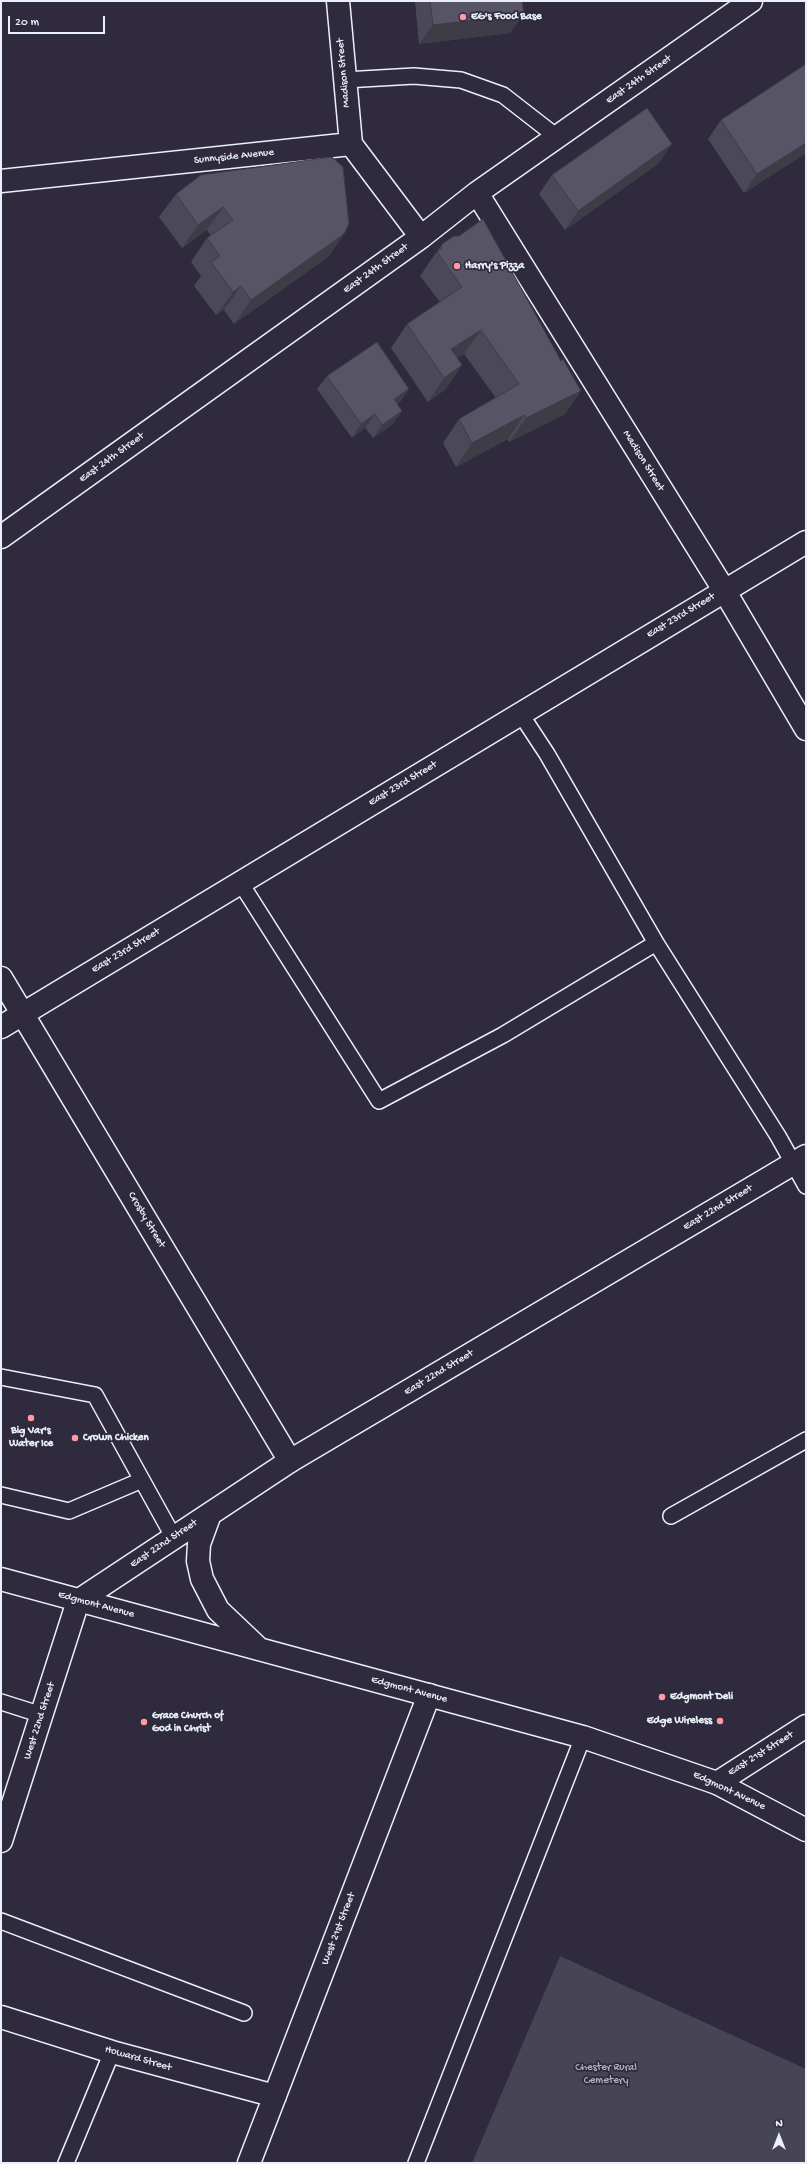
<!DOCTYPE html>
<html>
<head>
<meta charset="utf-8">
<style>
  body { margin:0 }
  #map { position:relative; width:807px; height:2164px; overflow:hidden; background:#2f2a3d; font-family:"Gochi Hand",sans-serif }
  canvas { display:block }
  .frame { position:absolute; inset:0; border:2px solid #e8f1f8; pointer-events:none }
  .north { position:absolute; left:759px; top:2116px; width:40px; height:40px; -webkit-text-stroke:3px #2f2a3d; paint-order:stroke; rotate:0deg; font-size:11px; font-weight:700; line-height:16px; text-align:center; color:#e8f1f8 }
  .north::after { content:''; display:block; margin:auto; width:14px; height:18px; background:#e8f1f8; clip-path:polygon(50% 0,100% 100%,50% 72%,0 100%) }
  .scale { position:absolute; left:8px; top:16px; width:97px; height:18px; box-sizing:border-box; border:2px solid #e8f1f8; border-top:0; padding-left:5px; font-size:12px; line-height:14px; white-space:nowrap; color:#e8f1f8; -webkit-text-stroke:3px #2f2a3d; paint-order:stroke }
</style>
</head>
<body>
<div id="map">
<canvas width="807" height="2164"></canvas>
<div class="frame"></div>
<div class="north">N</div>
<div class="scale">20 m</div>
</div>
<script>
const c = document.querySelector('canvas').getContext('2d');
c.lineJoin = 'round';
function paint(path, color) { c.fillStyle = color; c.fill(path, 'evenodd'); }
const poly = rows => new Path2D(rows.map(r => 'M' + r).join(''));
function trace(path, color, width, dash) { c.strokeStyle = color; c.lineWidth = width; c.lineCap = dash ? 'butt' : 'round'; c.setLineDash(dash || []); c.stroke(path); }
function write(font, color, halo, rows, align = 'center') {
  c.font = font + ' "Gochi Hand",sans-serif'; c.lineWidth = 3.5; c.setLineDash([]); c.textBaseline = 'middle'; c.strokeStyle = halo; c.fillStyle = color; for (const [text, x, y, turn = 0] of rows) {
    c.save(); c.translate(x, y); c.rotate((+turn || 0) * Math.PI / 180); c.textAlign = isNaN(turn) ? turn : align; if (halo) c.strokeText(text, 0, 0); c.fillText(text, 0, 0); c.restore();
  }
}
const green = poly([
  [560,1956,806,2069,806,2163,472,2163]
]);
const lane = poly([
  [345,80,414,76,461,80,503,95,557,137],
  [520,713,547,754,656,943,778,1136,806,1186],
  [240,882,379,1101,503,1035,656,943],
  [1,1377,95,1395,174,1538],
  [1,1495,69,1511,142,1480],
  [671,1516,806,1440],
  [1,1702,42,1715],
  [1,1921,244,2013],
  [66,2163,112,2052],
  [416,2163,583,1737]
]);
const street = poly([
  [338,1,351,144],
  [1,181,351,144,421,237],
  [477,193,724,590,806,729],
  [1,537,421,237,477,193,751,1],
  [1,978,290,1461],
  [1,1027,806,542],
  [717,1783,806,1726],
  [1,2017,112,2052,275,2096],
  [249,2163,429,1695]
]);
const secondary = poly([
  [1,1841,78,1601]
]);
const primary = poly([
  [210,1514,199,1544,198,1561,202,1579,218,1610,257,1647],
  [1,1579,583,1737,717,1783,806,1830],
  [78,1601,290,1461,806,1156]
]);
const wall = poly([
  [415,1,522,1,524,14,510,33,419,44],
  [806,64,806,153,744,193,708,139,721,120],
  [659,163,565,230,539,194,552,175],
  [176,194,344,234,328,257,234,324,224,310,216,315,194,286,201,276,191,262,207,238,211,236,207,230,182,248,159,217],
  [442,244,561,361,581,391,565,414,509,442,508,439,456,467,443,443,459,419,496,398,464,354,457,358,462,365,446,389,428,402,391,348,407,324,440,302,420,276],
  [327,376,409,389,400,402,397,404,402,411,393,424,373,438,365,428,352,438,317,389]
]);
const shadedWall = poly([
  [524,14,510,33,419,44,433,25],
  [806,143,806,153,744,193,757,174],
  [672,144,659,163,565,230,578,211],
  [223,207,207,230,182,248,198,225],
  [344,234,328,257,234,324,251,300],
  [241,286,224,310,216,315,233,292],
  [481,330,464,354,438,370,451,349],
  [462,365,446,389,428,402,444,378],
  [409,389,400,402,385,412,394,399],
  [581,391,565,414,509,442,526,418],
  [402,411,393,424,373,438,382,425],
  [375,414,365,428,352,438,361,424],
  [524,415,508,439,456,467,472,443]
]);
const building = poly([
  [430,1,522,1,524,14,433,25,430,1],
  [806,64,806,143,757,174,721,120,806,64],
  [647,108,672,144,578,211,552,175,647,108],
  [332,157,343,167,349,224,344,234,251,300,241,286,233,292,211,262,220,256,207,238,233,220,223,207,198,225,176,194,201,175,332,157],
  [483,219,561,361,563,359,581,391,526,418,524,415,472,443,459,419,519,384,481,330,451,349,462,365,444,378,407,324,462,287,437,252,441,249,442,244,454,236,459,236,483,219],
  [377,342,409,389,394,399,402,411,382,425,375,414,361,424,327,376,377,342]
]);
const markers = [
  [463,17,4,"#ff9aa2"],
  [457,266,4,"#ff9aa2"],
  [31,1418,4,"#ff9aa2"],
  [75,1438,4,"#ff9aa2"],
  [662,1697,4,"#ff9aa2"],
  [720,1721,4,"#ff9aa2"],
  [144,1722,4,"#ff9aa2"]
];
const poiNames = [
  ["EG's Food Base",471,17],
  ["Harry's Pizza",465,266],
  ["Big Var's",31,1431,"center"],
  ["Water Ice",31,1444,"center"],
  ["Crown Chicken",83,1438],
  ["Edgmont Deli",670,1697],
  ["Grace Church of",152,1716],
  ["God in Christ",152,1729],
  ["Edge Wireless",712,1721,"right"]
];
const streetNames = [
  ["Madison Street",344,73,-95],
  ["East 24th Street",639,80,-35],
  ["Sunnyside Avenue",234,157,-6],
  ["East 24th Street",376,269,-36],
  ["East 24th Street",112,458,-36],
  ["Madison Street",643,461,58],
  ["East 23rd Street",681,616,-31],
  ["East 23rd Street",403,784,-31],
  ["East 23rd Street",126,951,-31],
  ["East 22nd Street",718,1208,-31],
  ["Crosby Street",146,1220,59],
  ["East 22nd Street",439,1373,-31],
  ["East 22nd Street",164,1544,-34],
  ["Edgmont Avenue",96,1605,15],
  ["Edgmont Avenue",409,1690,15],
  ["West 22nd Street",40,1721,-72],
  ["East 21st Street",761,1754,-32],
  ["Edgmont Avenue",729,1791,25],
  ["West 21st Street",339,1929,-69],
  ["Howard Street",138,2059,16]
];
const parkNames = [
  ["Chester Rural",606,2068],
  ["Cemetery",606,2081]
];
paint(green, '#464455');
trace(lane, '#e8f1f8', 18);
trace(street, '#e8f1f8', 25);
trace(secondary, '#e8f1f8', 25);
trace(primary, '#e8f1f8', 25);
trace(lane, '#2f2a3d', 15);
trace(street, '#2f2a3d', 22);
trace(secondary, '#2f2a3d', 22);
trace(primary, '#2f2a3d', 22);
paint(wall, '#4b4957');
paint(shadedWall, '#3d3c47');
paint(building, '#575565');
trace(building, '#3d3c47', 1);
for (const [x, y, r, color] of markers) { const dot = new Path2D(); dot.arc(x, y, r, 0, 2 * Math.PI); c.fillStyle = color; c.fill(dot); trace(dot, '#2f2a3d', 1.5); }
write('bold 11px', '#e8f1f8', '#2f2a3d', poiNames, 'left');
write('11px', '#e8f1f8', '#2f2a3d', streetNames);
write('11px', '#afb4bf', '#2f2a3d', parkNames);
</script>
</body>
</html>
